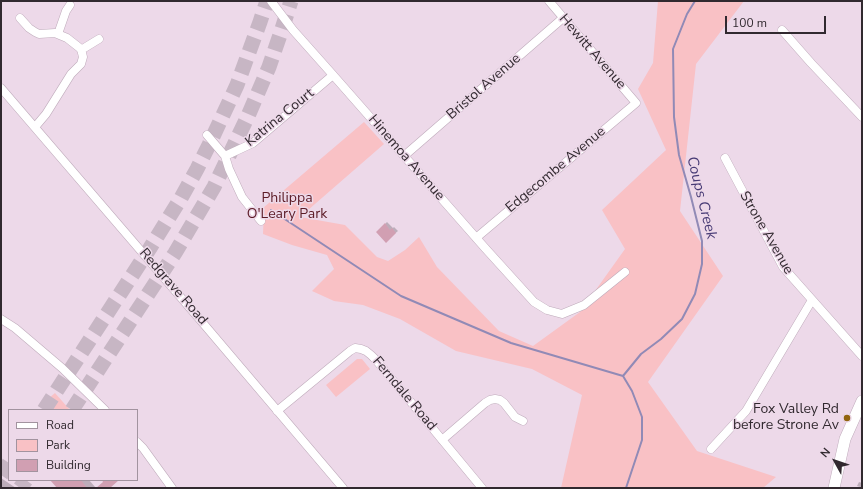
<!DOCTYPE html>
<html>
<head>
<meta charset="utf-8">
<style>
  body { margin:0 }
  #map { position:relative; width:863px; height:489px; overflow:hidden; background:#edd9e9; font-family:"Nunito Sans",sans-serif }
  canvas { display:block }
  .frame { position:absolute; inset:0; border:2px solid #31292f; pointer-events:none }
  .legend { position:absolute; left:8px; top:409px; width:130px; height:72px; box-sizing:border-box; background:#edd9e9; border:1px solid #a2939f; margin:0; padding:5px 7px; list-style:none; font-size:12px; color:#31292f }
  .legend li { display:flex; align-items:center; gap:8px; height:20px }
  .legend b { width:20px; border:1px solid #a2939f }
  .north { position:absolute; left:815px; top:441px; width:40px; height:40px; -webkit-text-stroke:3px #edd9e9; paint-order:stroke; rotate:310deg; font-size:11px; font-weight:700; line-height:16px; text-align:center; color:#31292f }
  .north::after { content:''; display:block; margin:auto; width:14px; height:18px; background:#31292f; clip-path:polygon(50% 0,100% 100%,50% 72%,0 100%) }
  .scale { position:absolute; left:725px; top:16px; width:101px; height:18px; box-sizing:border-box; border:2px solid #31292f; border-top:0; padding-left:5px; font-size:12px; line-height:14px; white-space:nowrap; color:#31292f; -webkit-text-stroke:3px #edd9e9; paint-order:stroke }
</style>
</head>
<body>
<div id="map">
<canvas width="863" height="489"></canvas>
<div class="frame"></div>
<ul class="legend">
<li><b style="height:5px;background:#fff"></b>Road</li>
<li><b style="height:11px;background:#f9c1c5"></b>Park</li>
<li><b style="height:11px;background:#d19fb2"></b>Building</li>
</ul>
<div class="north">N</div>
<div class="scale">100 m</div>
</div>
<script>
const c = document.querySelector('canvas').getContext('2d');
c.lineJoin = 'round';
function paint(path, color) { c.fillStyle = color; c.fill(path, 'evenodd'); }
const poly = rows => new Path2D(rows.map(r => 'M' + r).join(''));
function trace(path, color, width, dash) { c.strokeStyle = color; c.lineWidth = width; c.lineCap = dash ? 'butt' : 'round'; c.setLineDash(dash || []); c.stroke(path); }
function write(font, color, halo, rows, align = 'center') {
  c.font = font + ' "Nunito Sans",sans-serif'; c.lineWidth = 3; c.setLineDash([]); c.textBaseline = 'middle'; c.strokeStyle = halo; c.fillStyle = color; for (const [text, x, y, turn = 0] of rows) {
    c.save(); c.translate(x, y); c.rotate((+turn || 0) * Math.PI / 180); c.textAlign = isNaN(turn) ? turn : align; if (halo) c.strokeText(text, 0, 0); c.fillText(text, 0, 0); c.restore();
  }
}
const green = poly([
  [658,1,744,1,696,64,680,211,723,276,648,382,697,451,776,477,763,488,561,488,582,395,532,369,456,351,400,319,363,305,334,301,312,291,334,269,327,255,292,245,263,234,264,210,265,210,263,208,364,122,384,144,300,217,345,225,377,257,388,261,405,250,419,237,437,267,499,331,533,346,580,312,625,249,602,210,666,150,638,89,653,63],
  [357,359,362,359,370,369,336,397,326,385],
  [55,393,70,410,49,410,43,403]
]);
const shadow = poly([
  [387,222,393,228,394,227,398,231,386,241,377,232],
  [1,478,16,488,1,488],
  [52,480,89,480,96,488,66,488,64,486,61,488,58,488],
  [859,482,862,483,862,488,860,488,860,487,857,486]
]);
const stream = poly([
  [271,210,401,296,511,343,623,376],
  [626,488,642,440,642,417,632,391,623,376,641,354,661,339,682,319,695,294,702,264,702,241,691,197,679,155,674,117,673,49,687,14,695,1]
]);
const building = poly([
  [385,223,390,230,392,228,396,233,386,243,376,232],
  [50,480,81,480,87,488,65,488,64,487,63,488,57,488],
  [102,480,119,480,110,488,96,488,103,482]
]);
const motorwayTunnel = poly([
  [44,410,150,248,181,198,197,169,209,145,237,85,260,22,267,1],
  [72,410,175,253,214,187,248,116,269,67,282,29,291,1],
  [1,475,9,463],
  [20,488,26,480]
]);
const minor = poly([
  [271,1,293,30,333,75,485,248,534,302,547,310,562,314,584,305,625,272],
  [20,18,29,28,35,32,39,34,55,33,67,38,81,49,83,57,81,64,71,74,46,114,35,127],
  [782,30,811,63,862,117],
  [58,34,66,11,70,5],
  [81,50,99,39],
  [1,88,202,322,343,488],
  [207,135,225,156,229,169,242,197,261,221],
  [225,156,253,143,333,75],
  [404,156,563,18],
  [725,158,783,267,862,356],
  [476,238,636,103,549,1],
  [1,319,15,328,62,368,105,410],
  [277,411,350,351,355,348,361,349,366,351,371,355,376,360,482,488],
  [442,440,485,403,490,400,495,399,500,400,504,403,515,417,523,421],
  [137,442,143,448,172,488],
  [711,449,746,411,812,300]
]);
const secondary = poly([
  [834,488,845,439,862,401]
]);
const markers = [
  [847,418,4,"#91630f"]
];
const streetNames = [
  ["Hewitt Avenue",592,52,49],
  ["Bristol Avenue",484,87,-41],
  ["Katrina Court",280,118,-39],
  ["Hinemoa Avenue",406,158,49],
  ["Edgecombe Avenue",556,170,-40],
  ["Strone Avenue",766,233,60],
  ["Redgrave Road",173,287,49],
  ["Ferndale Road",404,394,50]
];
const parkNames = [
  ["Philippa",287,199],
  ["O'Leary Park",287,215]
];
const poiNames = [
  ["Fox Valley Rd",839,410],
  ["before Strone Av",839,426]
];
const waterNames = [
  ["Coups Creek",701,198,76]
];
paint(green, '#f9c1c5');
paint(shadow, '#0003');
trace(stream, '#918ab6', 2);
paint(building, '#d19fb2');
trace(motorwayTunnel, '#c7b6c4', 15, [15, 8]);
trace(minor, '#bfabbb', 9);
trace(secondary, '#bfabbb', 12);
trace(minor, '#fff', 8);
trace(secondary, '#fff', 11);
for (const [x, y, r, color] of markers) { const dot = new Path2D(); dot.arc(x, y, r, 0, 2 * Math.PI); c.fillStyle = color; c.fill(dot); trace(dot, '#edd9e9', 1.5); }
write('14px', '#31292f', '#edd9e9', streetNames);
write('14px', '#5c1b26', '#edd9e9', parkNames);
write('14px', '#31292f', '#edd9e9', poiNames, 'right');
write('italic 15px', '#483b75', '#edd9e9', waterNames);
</script>
</body>
</html>
